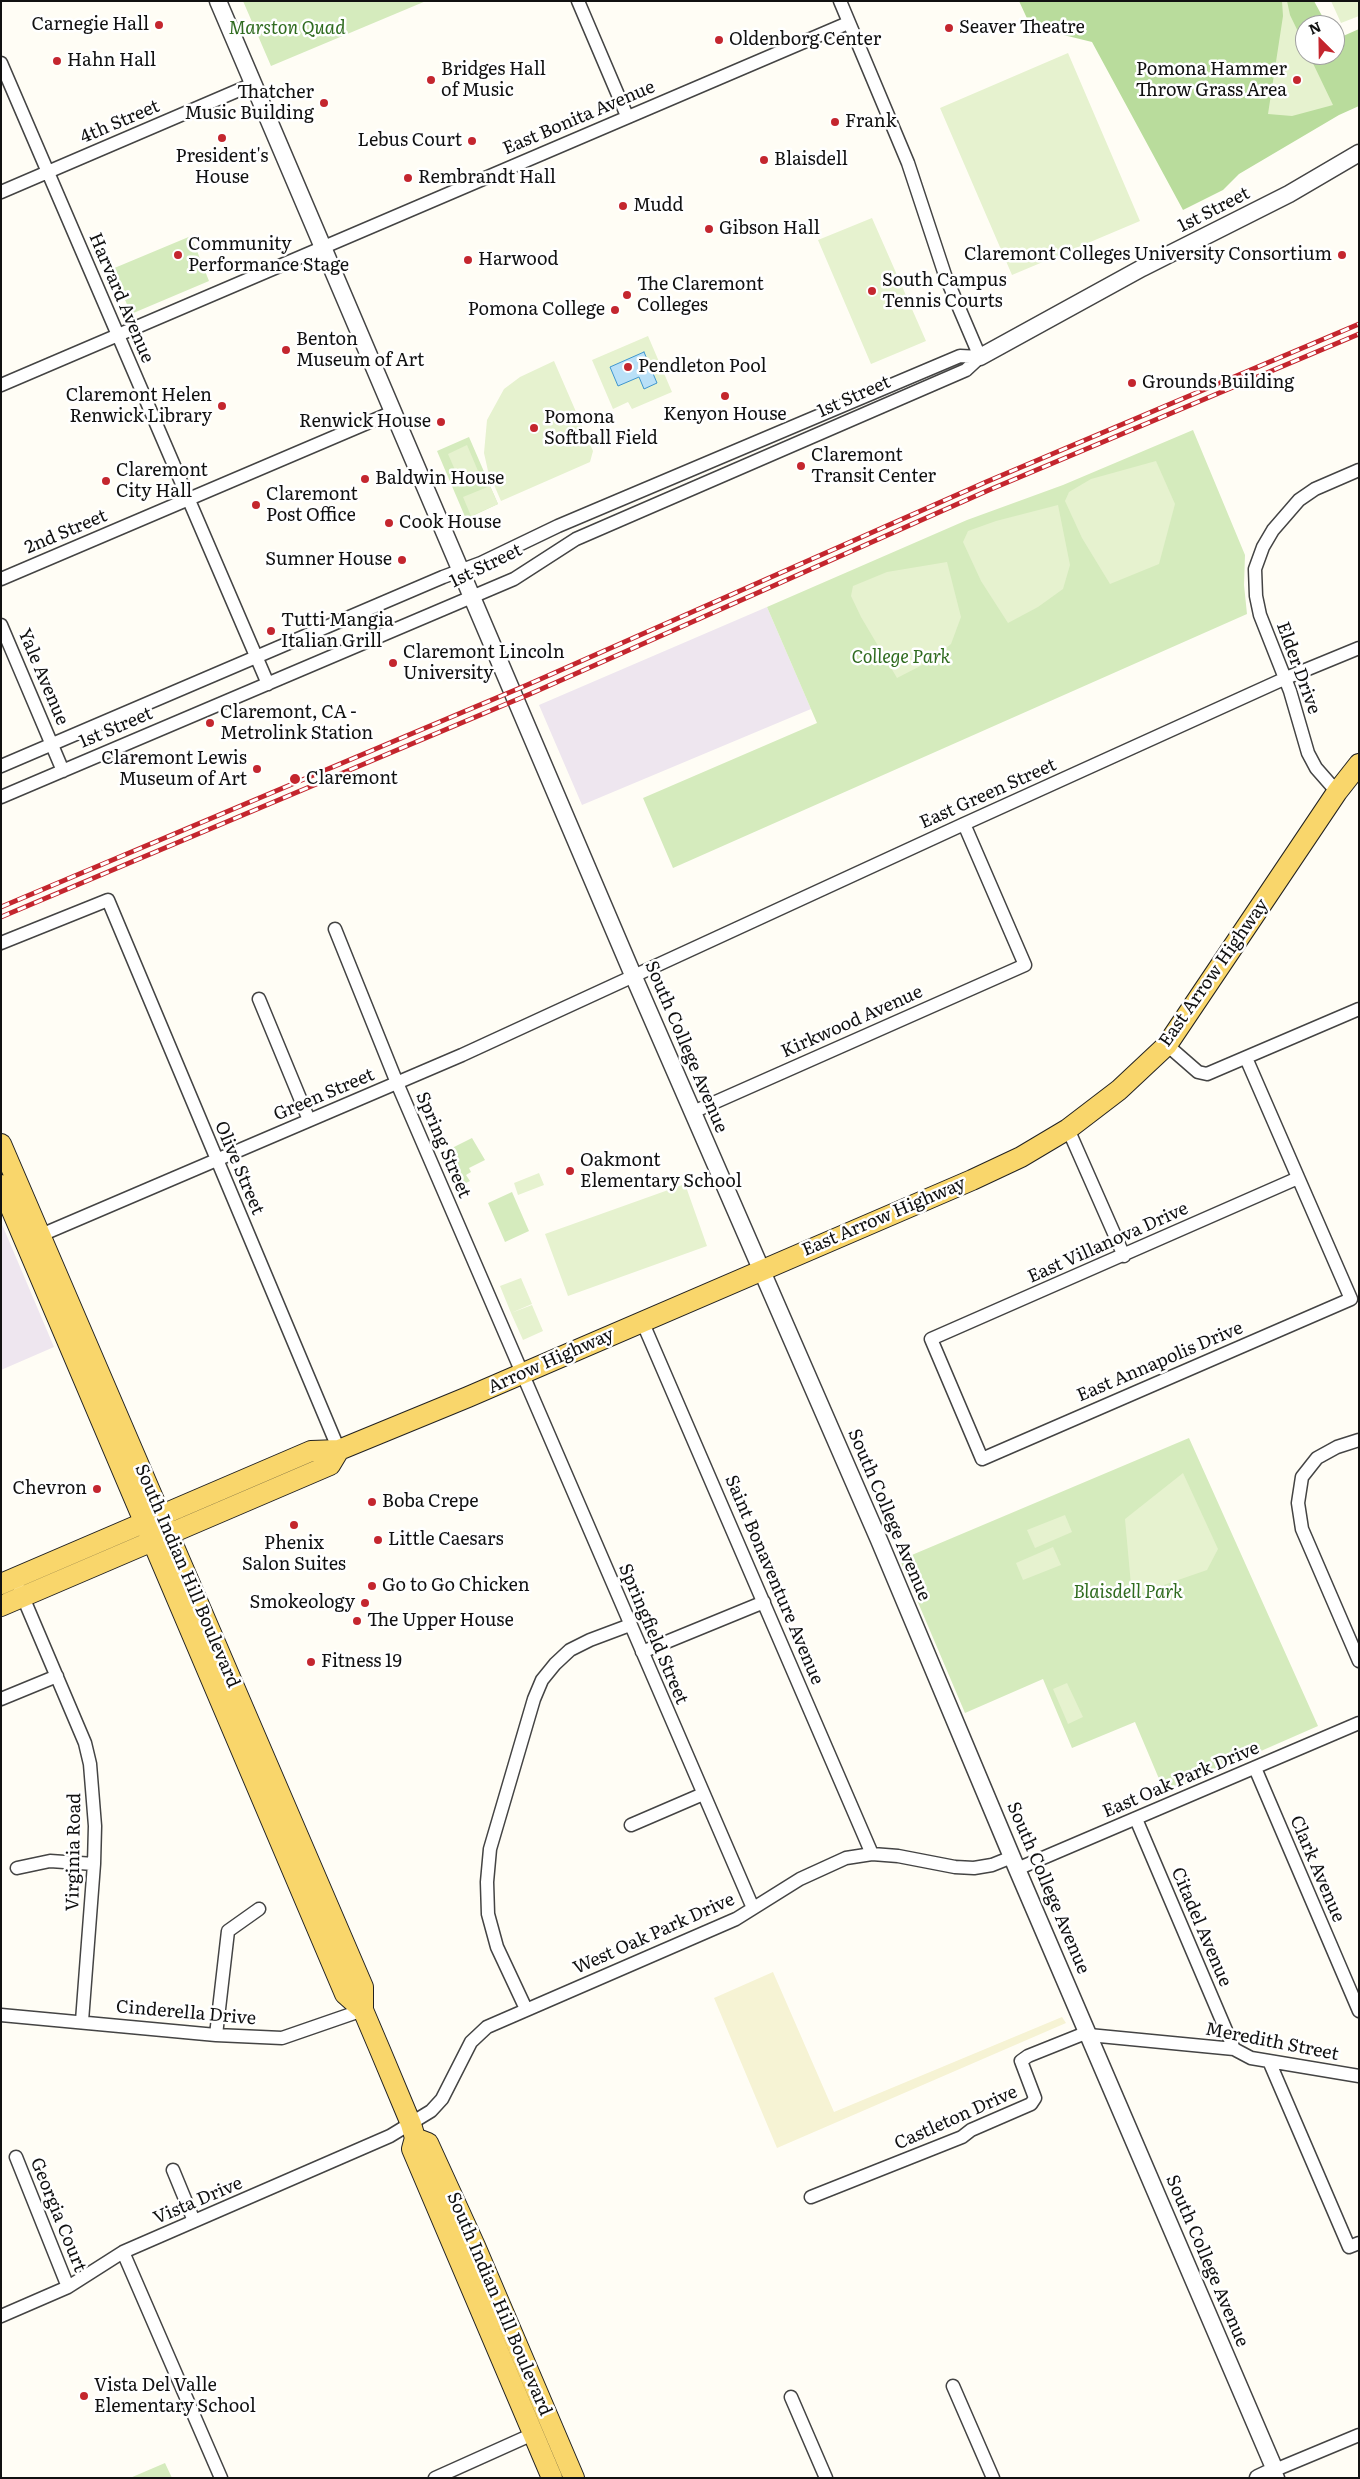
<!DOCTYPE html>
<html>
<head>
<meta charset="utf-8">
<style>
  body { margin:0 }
  #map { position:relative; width:1360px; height:2479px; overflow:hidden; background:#fffdf5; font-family:Literata,serif }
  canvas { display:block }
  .frame { position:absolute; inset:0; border:2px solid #111; pointer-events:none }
  .north { position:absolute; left:1295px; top:15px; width:50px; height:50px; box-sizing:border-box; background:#fff; border:1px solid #a0a0a0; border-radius:50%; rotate:337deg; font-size:14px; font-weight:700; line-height:20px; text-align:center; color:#111 }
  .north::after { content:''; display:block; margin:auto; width:18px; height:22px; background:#c4262e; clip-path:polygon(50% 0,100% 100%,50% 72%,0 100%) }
</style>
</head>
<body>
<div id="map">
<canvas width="1360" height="2479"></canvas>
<div class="frame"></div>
<div class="north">N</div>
</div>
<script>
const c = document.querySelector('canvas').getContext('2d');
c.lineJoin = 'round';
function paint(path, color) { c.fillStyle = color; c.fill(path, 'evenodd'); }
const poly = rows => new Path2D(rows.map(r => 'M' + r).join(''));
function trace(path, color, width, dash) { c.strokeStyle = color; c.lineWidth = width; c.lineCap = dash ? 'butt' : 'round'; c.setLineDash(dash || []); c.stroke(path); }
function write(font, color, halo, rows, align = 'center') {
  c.font = font + ' Literata,serif'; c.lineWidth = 5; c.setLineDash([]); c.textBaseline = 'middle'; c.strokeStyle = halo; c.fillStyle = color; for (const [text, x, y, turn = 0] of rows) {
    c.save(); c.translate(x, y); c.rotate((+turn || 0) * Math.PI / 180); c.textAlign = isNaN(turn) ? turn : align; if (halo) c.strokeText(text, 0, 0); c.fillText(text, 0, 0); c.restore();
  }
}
const industrial = poly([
  [767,607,811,709,582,805,539,705],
  [1,1222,54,1347,1,1370]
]);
const farmland = poly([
  [773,1972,834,2112,1062,2017,1066,2023,777,2148,714,1998]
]);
const green = poly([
  [243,1,426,1,271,66],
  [191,236,209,281,131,314,112,269],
  [1193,430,1245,555,1244,585,1247,614,673,868,643,798,817,723,767,607,967,520,1063,485],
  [469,437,498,504,466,519,437,451],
  [472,1138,485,1160,469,1168,471,1172,466,1175,470,1181,460,1186,455,1173,449,1175,440,1154],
  [512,1192,529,1231,505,1242,488,1203],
  [1189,1438,1318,1726,1165,1793,1135,1722,1072,1748,1043,1679,965,1713,900,1560],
  [165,2463,172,2478,130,2478]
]);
const forest = poly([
  [1019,1,1314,1,1327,25,1305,25,1305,55,1335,55,1335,36,1341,37,1359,29,1359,106,1339,115,1239,174,1223,190,1183,210,1092,42,1031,27]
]);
const pitch = poly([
  [1282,1,1287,1,1290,15,1305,46,1305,55,1309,55,1333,105,1292,116,1268,114,1283,16],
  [1331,1,1359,1,1359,16,1341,23],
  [1068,53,1140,221,1012,275,940,108],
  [872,218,926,341,871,364,818,240],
  [648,336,672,392,632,409,628,402,613,409,592,360],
  [554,361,593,451,590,462,501,501,488,471,484,453,487,420,504,389,520,377],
  [467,445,481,478,462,486,448,454],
  [1156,461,1175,504,1159,564,1110,584,1082,538,1065,501,1069,492,1091,479],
  [490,486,498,504,471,516,463,497],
  [1058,505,1070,565,1063,589,1038,607,1008,623,981,581,963,542,968,531,996,521],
  [947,562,961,617,951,644,932,660,897,678,861,617,851,596,853,586,887,572],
  [539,1173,544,1185,518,1195,514,1183],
  [685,1184,707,1246,568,1296,545,1234],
  [521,1278,532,1304,511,1313,500,1286],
  [532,1305,543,1331,523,1340,511,1313],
  [1183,1473,1218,1549,1207,1570,1132,1596,1125,1519],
  [1065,1515,1072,1532,1035,1548,1027,1530],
  [1053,1547,1061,1565,1023,1580,1016,1563],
  [1067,1683,1083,1717,1068,1724,1053,1689]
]);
const water = poly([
  [644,352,657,383,644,389,639,377,618,386,610,367,644,352]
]);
const minor = poly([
  [578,1,627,116],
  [840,1,908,163,945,275,980,357],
  [1,63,268,684],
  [1,192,253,84],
  [1,385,848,23],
  [1,579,393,412],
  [1,625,63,771],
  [1,766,443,577,481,563,558,526,960,356,980,357],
  [1337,792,1316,768,1308,753,1290,691,1260,615,1256,596,1255,569,1263,547,1273,530,1299,500,1315,489,1359,470],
  [1,797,514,579,576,539,966,370,980,357],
  [335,929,397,1083,753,1908],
  [1,943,108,900,339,1450],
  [259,999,309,1120],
  [1167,1045,1198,1072,1207,1074,1359,1009],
  [1246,1058,1351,1299,982,1459,931,1339,1298,1178],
  [693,1112,1025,965,964,824],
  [1068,1129,1124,1256],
  [34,1238,462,1055,964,824,1286,678,1359,648],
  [642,1321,872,1854],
  [1359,1440,1337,1447,1317,1458,1302,1477,1298,1503,1302,1529,1359,1661],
  [20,1590,85,1743,90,1764,95,1826,94,1864,82,2021],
  [642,1652,764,1602],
  [1,1699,57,1676],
  [1255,1768,1359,2011],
  [1136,1819,1234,2049],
  [631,1825,703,1794],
  [17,1868,50,1861,94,1864],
  [1017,1869,1359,1723],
  [526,2009,497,1947,488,1914,487,1882,490,1849,534,1699,542,1680,555,1664,570,1650,590,1640,630,1625],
  [1,2015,216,2035,282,2038,363,2010],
  [216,2035,228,1931,259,1909],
  [1089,2035,1234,2049,1251,2058,1359,2076],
  [1269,2061,1349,2247,1359,2243],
  [16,2157,68,2287],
  [173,2170,194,2221],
  [811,2197,962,2137,971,2130,1031,2104,1035,2098,1021,2061,1028,2056,1088,2032],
  [123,2252,221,2478],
  [1,2316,68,2287,123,2252,390,2136,431,2111,442,2099,471,2042,487,2027,736,1919,800,1879,846,1858,872,1854,898,1856,955,1867,974,1868,992,1865,1012,1857],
  [953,2386,993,2478],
  [791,2397,826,2478],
  [435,2478,533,2434],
  [1278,2478,1275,2470,1359,2435]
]);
const tertiary = poly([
  [218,1,633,975,879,1540,1017,1869,1275,2470,1258,2478],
  [980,357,1142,268,1289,194,1359,153]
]);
const primary = poly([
  [1,1144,363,1987,363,2010],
  [1,1185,345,1994,363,2010,380,2050,411,2124,415,2138,412,2149,552,2478],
  [1,1584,311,1451,339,1450,468,1397,972,1180,1021,1157,1068,1129,1119,1090,1167,1045,1337,792,1359,764],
  [1,1606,330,1465,339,1450],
  [415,2138,428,2143,475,2246,574,2478]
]);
const rail = poly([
  [1,907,527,685,986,482,1359,324],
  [1,917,530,694,989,490,1359,334]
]);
const markers = [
  [159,25,5,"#c4262e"],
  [949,28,5,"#c4262e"],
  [719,40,5,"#c4262e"],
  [57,61,5,"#c4262e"],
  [431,80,5,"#c4262e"],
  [1297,80,5,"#c4262e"],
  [324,103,5,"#c4262e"],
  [835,122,5,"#c4262e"],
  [222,138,5,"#c4262e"],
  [472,141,5,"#c4262e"],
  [764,160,5,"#c4262e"],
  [408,178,5,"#c4262e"],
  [623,206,5,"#c4262e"],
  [709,229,5,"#c4262e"],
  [178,255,5,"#c4262e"],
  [1342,255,5,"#c4262e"],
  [468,260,5,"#c4262e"],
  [872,291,5,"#c4262e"],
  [627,295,5,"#c4262e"],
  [615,310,5,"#c4262e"],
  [286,350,5,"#c4262e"],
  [628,367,5,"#c4262e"],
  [1132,383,5,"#c4262e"],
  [725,396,5,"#c4262e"],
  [222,406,5,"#c4262e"],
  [441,422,5,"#c4262e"],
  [534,428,5,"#c4262e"],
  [801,466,5,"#c4262e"],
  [365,479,5,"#c4262e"],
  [106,481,5,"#c4262e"],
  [256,505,5,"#c4262e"],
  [389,523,5,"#c4262e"],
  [402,560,5,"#c4262e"],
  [271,631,5,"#c4262e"],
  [393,663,5,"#c4262e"],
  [210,723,5,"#c4262e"],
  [257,769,5,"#c4262e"],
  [295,779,6,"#c4262e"],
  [570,1171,5,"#c4262e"],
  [97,1489,5,"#c4262e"],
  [372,1502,5,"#c4262e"],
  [294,1525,5,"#c4262e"],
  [378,1540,5,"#c4262e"],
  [372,1586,5,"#c4262e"],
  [365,1603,5,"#c4262e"],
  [357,1621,5,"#c4262e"],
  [311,1662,5,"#c4262e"],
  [84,2396,5,"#c4262e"]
];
const poiNames = [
  ["Carnegie Hall",149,25,"right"],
  ["Seaver Theatre",959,28],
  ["Oldenborg Center",729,40],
  ["Hahn Hall",67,61],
  ["Bridges Hall",441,70],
  ["of Music",441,91],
  ["Pomona Hammer",1287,70,"right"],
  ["Throw Grass Area",1287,91,"right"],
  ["Thatcher",314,93,"right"],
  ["Music Building",314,114,"right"],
  ["Frank",845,122],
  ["Lebus Court",462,141,"right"],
  ["President's",222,157,"center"],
  ["House",222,178,"center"],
  ["Blaisdell",774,160],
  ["Rembrandt Hall",418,178],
  ["Mudd",633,206],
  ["Gibson Hall",719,229],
  ["Community",188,245],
  ["Performance Stage",188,266],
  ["Claremont Colleges University Consortium",1332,255,"right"],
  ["Harwood",478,260],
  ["South Campus",882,281],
  ["Tennis Courts",882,302],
  ["The Claremont",637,285],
  ["Colleges",637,306],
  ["Pomona College",605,310,"right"],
  ["Benton",296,340],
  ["Museum of Art",296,361],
  ["Pendleton Pool",638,367],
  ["Grounds Building",1142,383],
  ["Claremont Helen",212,396,"right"],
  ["Renwick Library",212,417,"right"],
  ["Kenyon House",725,415,"center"],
  ["Pomona",544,418],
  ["Softball Field",544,439],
  ["Renwick House",431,422,"right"],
  ["Claremont",811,456],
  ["Transit Center",811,477],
  ["Claremont",116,471],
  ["City Hall",116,492],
  ["Baldwin House",375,479],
  ["Claremont",266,495],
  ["Post Office",266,516],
  ["Cook House",399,523],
  ["Sumner House",392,560,"right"],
  ["Tutti Mangia",281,621],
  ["Italian Grill",281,642],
  ["Claremont Lincoln",403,653],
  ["University",403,674],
  ["Claremont, CA -",220,713],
  ["Metrolink Station",220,734],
  ["Claremont Lewis",247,759,"right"],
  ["Museum of Art",247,780,"right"],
  ["Claremont",306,779],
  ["Oakmont",580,1161],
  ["Elementary School",580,1182],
  ["Chevron",87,1489,"right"],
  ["Boba Crepe",382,1502],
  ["Little Caesars",388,1540],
  ["Phenix",294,1544,"center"],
  ["Salon Suites",294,1565,"center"],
  ["Go to Go Chicken",382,1586],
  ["Smokeology",355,1603,"right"],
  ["The Upper House",367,1621],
  ["Fitness 19",321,1662],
  ["Vista Del Valle",94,2386],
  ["Elementary School",94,2407]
];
const parkNames = [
  ["Marston Quad",287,29],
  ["College Park",901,658],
  ["Blaisdell Park",1128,1593]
];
const streetNames = [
  ["East Bonita Avenue",579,118,-23],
  ["4th Street",120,122,-23],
  ["1st Street",1214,210,-27],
  ["Harvard Avenue",121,298,67],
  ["1st Street",854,397,-24],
  ["2nd Street",66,532,-23],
  ["1st Street",486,566,-26],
  ["Elder Drive",1298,668,70],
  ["Yale Avenue",43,677,67],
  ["1st Street",116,728,-23],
  ["East Green Street",988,794,-24],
  ["East Arrow Highway",1214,973,-55],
  ["Kirkwood Avenue",852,1022,-24],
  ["South College Avenue",686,1047,67],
  ["Green Street",324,1095,-23],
  ["Spring Street",443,1145,67],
  ["Olive Street",239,1168,67],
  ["East Arrow Highway",884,1217,-23],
  ["East Villanova Drive",1108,1243,-24],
  ["Arrow Highway",551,1361,-24],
  ["East Annapolis Drive",1160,1362,-23],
  ["South College Avenue",889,1515,67],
  ["South Indian Hill Boulevard",187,1576,67],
  ["Saint Bonaventure Avenue",774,1580,67],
  ["Springfield Street",653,1634,67],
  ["East Oak Park Drive",1181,1780,-23],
  ["Virginia Road",74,1852,-89],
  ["Clark Avenue",1317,1869,67],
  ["South College Avenue",1048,1888,67],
  ["Citadel Avenue",1201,1927,67],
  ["West Oak Park Drive",654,1934,-24],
  ["Cinderella Drive",186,2013,5],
  ["Meredith Street",1272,2042,11],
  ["Castleton Drive",956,2118,-24],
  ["Vista Drive",198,2201,-23],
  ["Georgia Court",58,2215,68],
  ["South College Avenue",1207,2261,67],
  ["South Indian Hill Boulevard",499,2304,67]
];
paint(industrial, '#eee6ef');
paint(farmland, '#f6f3d4');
paint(green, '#d5ebbd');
paint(forest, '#b9dc9c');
paint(pitch, '#e6f2cf');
paint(water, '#b9e0f7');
trace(water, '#3f96cf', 1);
trace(minor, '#444', 15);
trace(tertiary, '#444', 19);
trace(primary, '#222', 22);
trace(minor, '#fff', 12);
trace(tertiary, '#fff', 16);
trace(primary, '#f9d66b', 20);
trace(rail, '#c4262e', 5);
trace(rail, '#fff', 3, [9]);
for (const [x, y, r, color] of markers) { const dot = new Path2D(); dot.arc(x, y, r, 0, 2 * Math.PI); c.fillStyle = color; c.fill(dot); trace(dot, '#fff', 2); }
write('18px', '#111', '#fff', poiNames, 'left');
write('italic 18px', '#2f6b1f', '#fff', parkNames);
write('18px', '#111', '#fff', streetNames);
</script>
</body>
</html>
